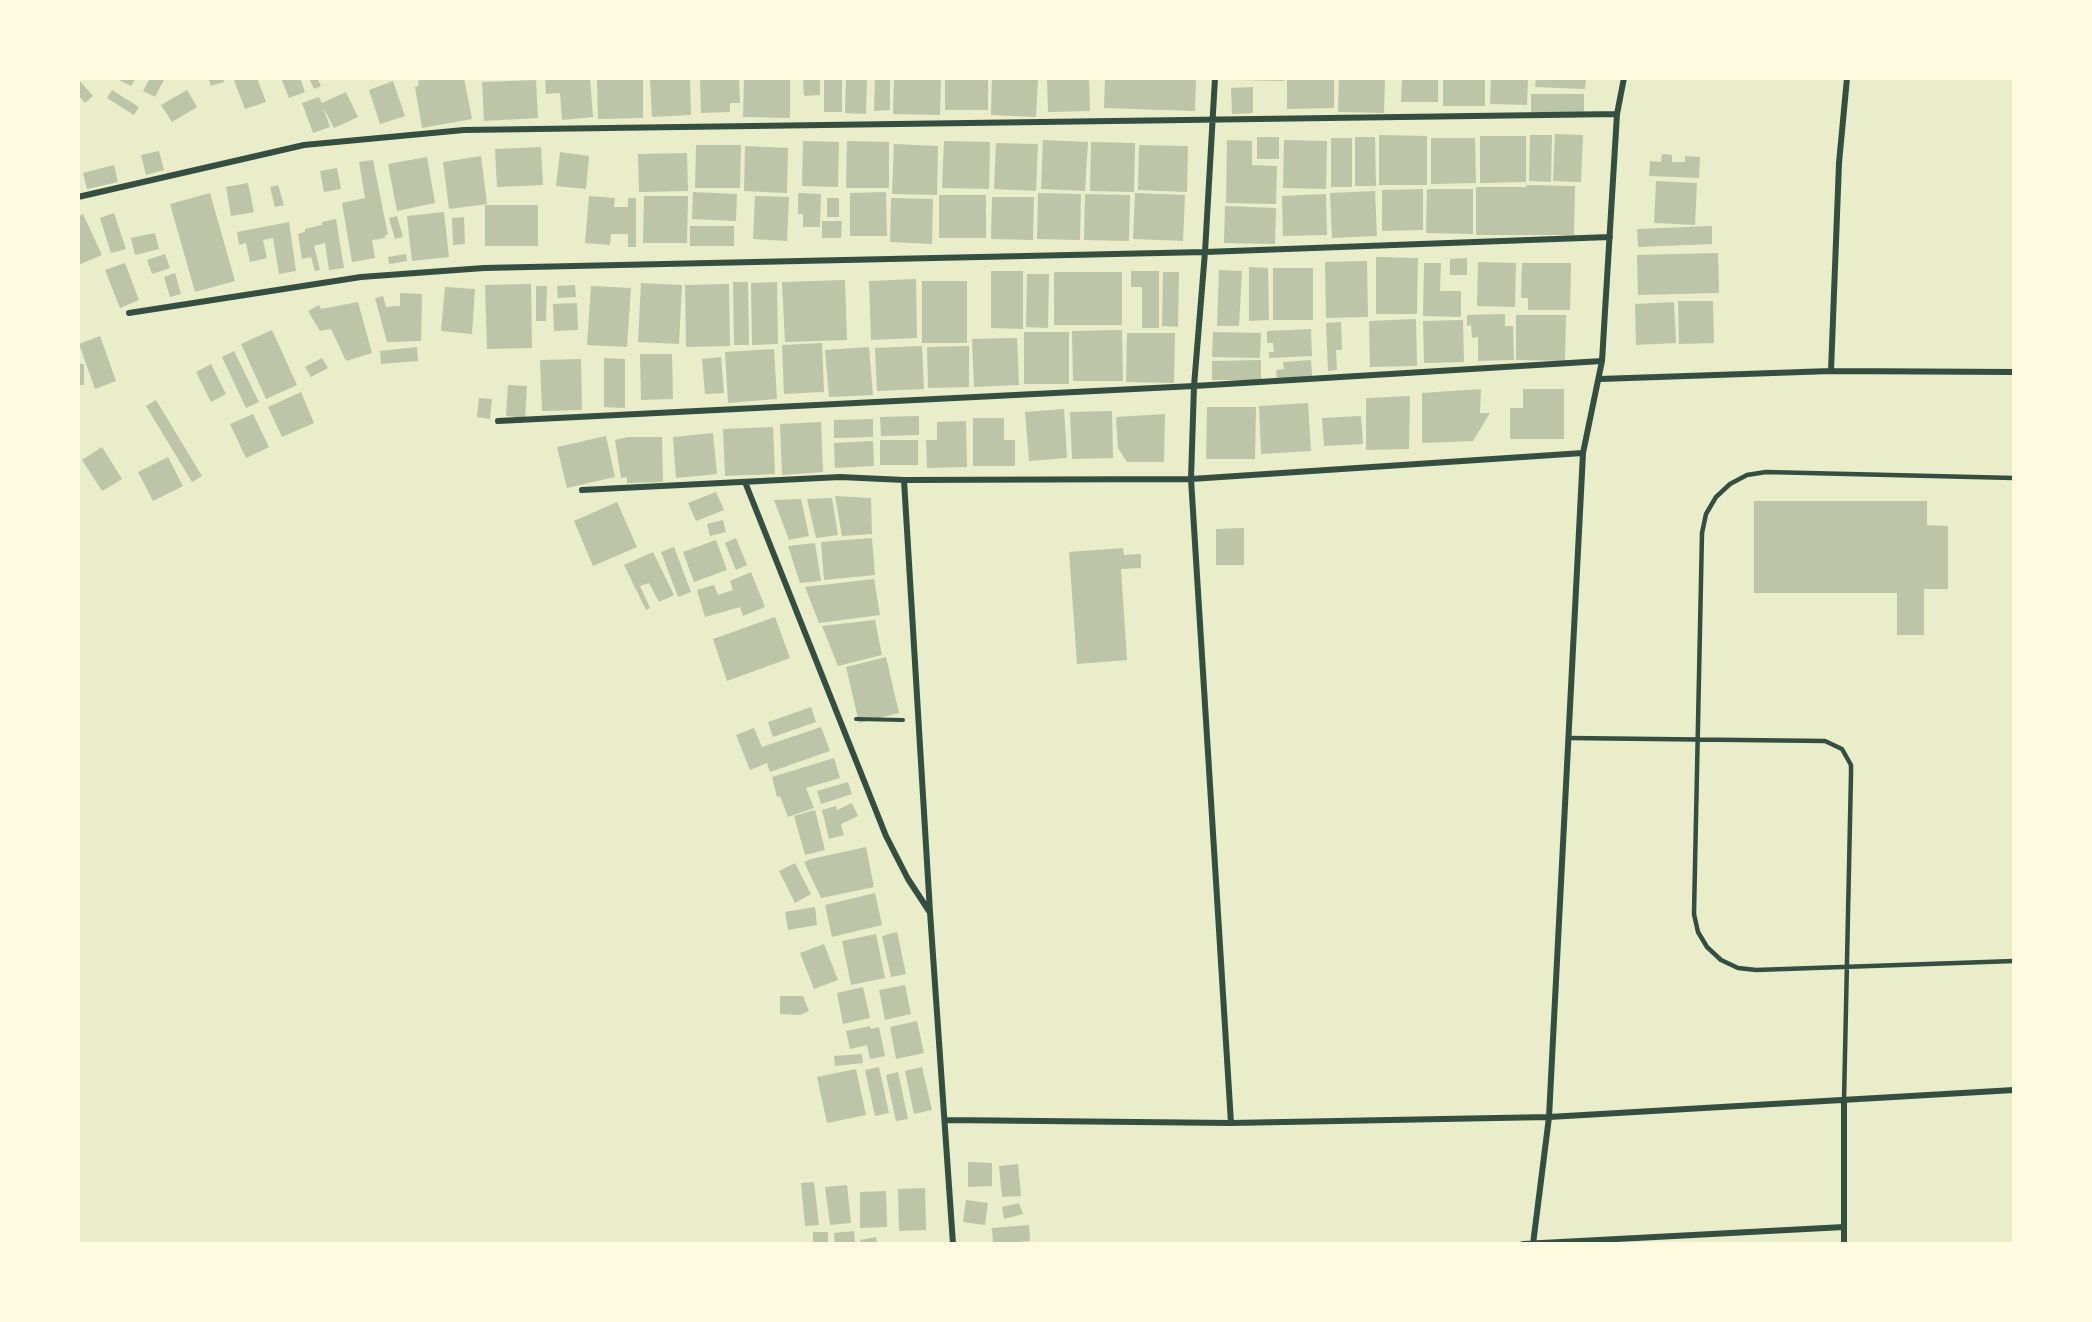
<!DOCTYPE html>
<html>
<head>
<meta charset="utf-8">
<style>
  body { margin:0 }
  #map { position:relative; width:2092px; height:1322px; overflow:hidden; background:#e9edc9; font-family:"Source Sans 3",sans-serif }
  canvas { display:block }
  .frame { position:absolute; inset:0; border:80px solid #fefae0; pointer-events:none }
</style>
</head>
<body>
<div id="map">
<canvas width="2092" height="1322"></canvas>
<div class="frame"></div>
</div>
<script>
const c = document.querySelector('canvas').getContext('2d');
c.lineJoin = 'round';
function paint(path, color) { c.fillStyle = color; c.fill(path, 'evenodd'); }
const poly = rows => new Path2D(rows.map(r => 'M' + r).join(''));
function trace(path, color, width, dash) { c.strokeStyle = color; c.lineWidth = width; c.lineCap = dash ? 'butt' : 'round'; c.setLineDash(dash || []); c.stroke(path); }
const building = poly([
  [120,78,136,78,131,86,119,80],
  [150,78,165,78,155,97,143,91],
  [208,78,223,78,224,82,211,86],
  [233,78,257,78,266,102,245,109],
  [281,78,300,78,305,92,289,98],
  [309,78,317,78,321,86,314,89],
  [419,78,450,80,464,78,472,119,422,128,415,87,418,86],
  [545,78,590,78,593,117,562,120,560,93,546,94],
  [597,78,643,78,643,118,598,119],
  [650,78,690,78,691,115,652,117],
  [700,78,739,78,740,103,730,103,730,112,701,113],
  [744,78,790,78,790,118,743,117],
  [803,78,820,78,820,95,804,96],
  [824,78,842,78,842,112,824,112],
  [846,78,867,78,866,114,845,113],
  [875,78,890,78,890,110,874,111],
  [894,78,941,78,940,115,893,114],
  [945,78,988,78,988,110,945,110],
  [992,78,1038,78,1036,117,991,115],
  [1047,78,1089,78,1090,111,1048,112],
  [1105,78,1196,78,1195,111,1104,108],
  [1234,78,1284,78,1284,81,1234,80],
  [1287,78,1334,78,1334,108,1287,109],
  [1339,78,1385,78,1384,113,1338,112],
  [1402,78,1438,78,1438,102,1401,102],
  [1443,78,1485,78,1485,106,1443,106],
  [1491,78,1528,78,1527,105,1490,104],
  [1536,78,1586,78,1585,89,1535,87],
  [78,79,93,96,85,103,78,95],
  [536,80,538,118,484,121,482,82],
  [393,81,405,116,380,124,369,90],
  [1253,87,1253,113,1232,114,1231,88],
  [112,90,139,107,134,115,107,98],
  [187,90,197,107,172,122,161,105],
  [346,92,358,117,334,128,323,107,330,127,313,133,302,103,319,97,322,103],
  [1531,94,1584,94,1584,112,1531,112],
  [1555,134,1583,135,1581,182,1553,181],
  [1379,135,1427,136,1427,185,1379,185],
  [1530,135,1552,135,1551,182,1529,181],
  [1480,136,1526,136,1526,182,1480,183],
  [1257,137,1279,137,1279,159,1257,159],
  [1355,137,1375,137,1376,186,1355,186],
  [1331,138,1352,138,1352,187,1331,187],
  [1431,138,1475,138,1476,183,1431,184],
  [1043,140,1088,142,1085,191,1041,189],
  [1227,140,1252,141,1252,165,1277,166,1276,204,1226,203],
  [1284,140,1327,141,1326,189,1283,188],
  [803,141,839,142,838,187,802,186],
  [847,141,889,142,889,188,846,188],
  [944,141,990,142,989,189,942,188],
  [1091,142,1135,143,1134,192,1090,191],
  [996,143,1038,144,1036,191,994,189],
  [894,144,938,146,937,195,892,194],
  [696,145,741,145,740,188,695,188],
  [1139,145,1188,146,1187,192,1138,190],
  [745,146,788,148,787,193,744,191],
  [541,147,543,185,497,187,495,149],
  [159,151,164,170,146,175,141,155],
  [560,152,589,156,586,189,556,186],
  [687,153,688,191,639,192,638,154],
  [1662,154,1672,155,1672,162,1685,162,1685,156,1700,157,1699,178,1649,176,1650,161,1661,162],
  [481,156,487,204,449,209,443,162],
  [427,157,435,203,397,211,388,164],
  [373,160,388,235,385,235,385,238,372,240,375,258,352,262,342,203,365,198,359,162],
  [114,165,118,182,87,189,83,173],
  [337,168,341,189,324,192,320,171],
  [1656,181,1697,183,1695,225,1654,223],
  [248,183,254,212,231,216,226,187],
  [278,185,284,205,275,207,270,187],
  [1526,185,1575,186,1574,235,1476,235,1476,187,1526,187],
  [1423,189,1423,230,1382,231,1382,190],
  [1427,189,1473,189,1473,234,1426,233],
  [1375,191,1377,236,1332,238,1330,193],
  [693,192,737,194,736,221,692,219],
  [886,192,887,236,850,236,850,193],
  [210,193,235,281,195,292,170,204],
  [798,193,821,194,820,227,803,227,803,214,798,214],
  [1038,193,1081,194,1080,240,1037,239],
  [1135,193,1185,195,1183,241,1133,239],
  [1085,194,1130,195,1129,241,1084,240],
  [1326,194,1327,235,1283,236,1282,196],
  [939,195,986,195,986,238,939,238],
  [589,196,615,198,614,207,628,207,628,198,636,198,636,247,628,247,628,234,611,234,610,245,585,243],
  [644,196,688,196,687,243,643,243],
  [755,196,789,197,787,241,753,239],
  [992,197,1034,197,1033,240,991,239],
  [827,198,839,198,839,217,827,217],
  [891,198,933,199,932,244,890,242],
  [485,205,538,205,538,246,485,246],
  [1225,206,1276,208,1275,244,1224,243],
  [444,212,449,257,412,261,407,216],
  [114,213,126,249,111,253,100,218],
  [83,214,102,255,78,265,78,217],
  [397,216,403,237,395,239,389,218],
  [464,217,465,244,453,245,452,218],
  [336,219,344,268,329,270,325,243,314,246,320,270,315,271,311,257,302,259,298,234,305,232,305,229,322,225,322,222],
  [822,221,842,221,841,238,822,238],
  [289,222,296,271,279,274,273,238,263,240,267,258,250,262,246,243,239,245,237,232],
  [690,226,734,226,734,246,690,246],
  [1712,226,1712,244,1638,247,1637,229],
  [155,233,159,249,135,255,131,238],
  [1718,253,1719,293,1638,295,1637,255],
  [165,254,170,268,152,274,147,260],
  [406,254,407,261,389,264,388,257],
  [1376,257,1418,258,1417,314,1376,314],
  [1467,258,1467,275,1450,275,1450,259],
  [1367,261,1368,317,1326,318,1325,262],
  [1478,262,1516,263,1515,307,1477,306],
  [125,263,139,300,120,308,105,270],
  [1424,263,1441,263,1440,291,1461,291,1461,317,1423,316],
  [1522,263,1571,263,1570,310,1528,310,1528,298,1521,298],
  [1249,267,1268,268,1269,320,1249,321],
  [1273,268,1313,268,1313,320,1273,320],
  [1219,270,1242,271,1239,326,1217,326],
  [991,271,1023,271,1023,329,991,328],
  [1131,271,1159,271,1159,328,1142,328,1142,287,1131,287],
  [1054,272,1122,272,1122,325,1054,325],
  [1163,272,1179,272,1178,327,1162,326],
  [175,273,181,294,170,297,164,277],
  [1027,274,1049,274,1048,328,1026,327],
  [916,279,917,338,871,340,869,281],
  [845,280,847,340,785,342,782,282],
  [922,281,967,281,967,343,922,343],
  [733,282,748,282,749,345,734,345],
  [777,282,778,344,752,345,751,283],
  [641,283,682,285,679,344,638,342],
  [531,284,532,348,487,349,485,285],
  [729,284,730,346,686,347,685,285],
  [575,285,576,297,558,298,557,286],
  [536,286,547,286,546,321,536,321],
  [591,286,631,288,627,347,587,345],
  [445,287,475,289,472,334,441,331],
  [400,293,422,294,421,341,387,342,375,298,383,296,386,307,400,306],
  [1678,301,1713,301,1714,343,1679,344],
  [358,302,372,353,346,361,331,329,320,331,308,311,319,305,321,309],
  [1674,302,1676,343,1636,345,1635,304],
  [577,303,578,330,554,331,553,304],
  [1505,314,1505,326,1513,326,1514,360,1478,361,1478,337,1472,338,1471,325,1467,326,1467,315],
  [1516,315,1566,315,1565,361,1516,360],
  [1416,319,1417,366,1370,367,1369,321],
  [1463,320,1464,362,1424,363,1423,321],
  [1341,322,1342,350,1336,350,1337,370,1328,371,1326,323],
  [1311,329,1312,356,1269,358,1269,352,1274,352,1273,343,1267,343,1267,331],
  [272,330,297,385,266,399,241,344],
  [1122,330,1123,381,1073,381,1072,331],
  [1024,332,1069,332,1069,384,1024,384],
  [1213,332,1261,333,1260,358,1212,357],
  [1127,333,1175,333,1174,383,1126,382],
  [100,336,116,381,95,389,79,344],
  [1017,338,1019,385,974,387,972,339],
  [822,343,824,392,784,394,782,345],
  [922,346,924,389,877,391,875,348],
  [969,346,969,387,928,388,927,347],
  [417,347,418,361,381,364,380,351],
  [869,347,873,395,829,397,825,350],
  [774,349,777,399,728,403,725,352],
  [234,351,259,402,246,408,222,357],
  [640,354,672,354,673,399,641,400],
  [721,357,724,393,705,394,702,359],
  [322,358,328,368,311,377,305,367],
  [604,358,625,359,625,408,604,407],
  [581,359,582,410,542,411,540,360],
  [1261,360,1261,380,1212,380,1212,361],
  [1311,360,1312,376,1277,379,1276,370,1284,369,1283,362],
  [78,364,84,364,84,385,78,385],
  [211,364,226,394,211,402,196,372],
  [508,385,527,386,525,418,506,416],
  [1481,389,1480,413,1490,413,1473,441,1422,443,1422,393],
  [1523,389,1564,389,1564,439,1510,439,1510,408,1523,408],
  [301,392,314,423,282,437,268,407],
  [1410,396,1409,449,1366,450,1366,398],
  [479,398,492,399,490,419,477,417],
  [156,400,202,476,192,482,146,406],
  [1308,403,1311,451,1261,454,1259,406],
  [1207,407,1256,407,1255,459,1206,459],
  [1064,409,1067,458,1029,461,1025,412],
  [1112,411,1113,458,1072,459,1070,412],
  [253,414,269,447,246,458,230,424],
  [1165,414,1164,462,1127,462,1118,448,1116,417],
  [919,416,919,435,881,436,880,417],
  [1361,416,1363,444,1324,446,1322,418],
  [973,418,1004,418,1004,440,1015,440,1015,466,973,466],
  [873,419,873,437,834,438,834,420],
  [966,421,967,467,927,468,926,440,937,440,937,422],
  [821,422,823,472,782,475,780,424],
  [773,427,775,474,725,476,723,429],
  [713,433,717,474,676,478,673,437],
  [606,436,615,477,567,488,557,447],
  [628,437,662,437,663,482,627,483,627,477,621,478,615,440],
  [880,440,918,440,918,465,880,465],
  [873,441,874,466,835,468,834,443],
  [102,447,122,479,102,491,82,460],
  [168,457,183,486,153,501,138,472],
  [716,492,724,510,696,521,688,503],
  [835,496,871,498,872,534,842,536],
  [832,498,838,535,816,538,807,499],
  [801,499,809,536,789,540,774,500],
  [1754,501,1927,501,1927,525,1948,526,1948,589,1924,589,1924,635,1897,635,1897,593,1754,593],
  [617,502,637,547,593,566,574,521],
  [723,520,726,532,710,536,707,524],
  [1244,528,1244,565,1216,565,1216,529],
  [736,538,747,565,736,570,725,543],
  [872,538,875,575,824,580,821,542],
  [716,540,727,570,694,582,683,552],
  [815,543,821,581,800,583,788,546],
  [674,547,691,592,678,597,661,552],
  [1123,548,1124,555,1141,554,1141,568,1121,569,1127,660,1077,664,1069,552],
  [653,552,674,595,659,602,649,583,640,586,650,608,646,610,624,565],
  [751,572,765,607,743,616,740,607,705,617,697,590,714,585,718,595,733,590,730,581],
  [874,579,880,615,819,623,805,587],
  [775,617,790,658,727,681,713,639],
  [875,620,882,655,838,666,822,626],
  [886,657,899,713,859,723,846,667],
  [811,707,816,722,773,737,768,722],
  [821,727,830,751,770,772,767,763,750,770,736,735,754,728,762,747],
  [834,758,840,778,806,788,814,808,788,817,780,796,777,797,772,777],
  [848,782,852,794,821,804,817,791],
  [852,803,858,816,841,824,844,835,829,839,822,810,836,806,837,810],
  [815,810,825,850,805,855,794,816],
  [866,847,874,887,821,898,804,862,811,859],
  [795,863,811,894,795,903,779,871],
  [875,893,882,925,832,937,825,905],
  [815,907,817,925,788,930,785,912],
  [897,932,906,974,891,977,882,936],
  [876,934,885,978,851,985,842,941],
  [824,944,838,980,814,989,800,953],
  [905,985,911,1014,885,1020,879,990],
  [863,987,870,1018,843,1024,837,993],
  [780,996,803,996,809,1011,800,1015,780,1014],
  [917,1021,924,1053,896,1059,890,1027],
  [870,1026,871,1029,879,1027,885,1056,870,1059,867,1045,850,1049,846,1031],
  [862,1054,863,1063,835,1066,834,1056],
  [879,1067,889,1113,875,1116,865,1070],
  [922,1067,932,1110,914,1114,905,1071],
  [856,1069,866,1115,827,1123,817,1077],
  [898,1072,908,1119,896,1121,886,1075],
  [968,1162,992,1163,992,1186,968,1187],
  [1018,1164,1021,1196,1002,1197,999,1166],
  [814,1182,819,1225,805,1226,801,1183],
  [847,1185,851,1223,830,1225,825,1187],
  [925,1188,926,1230,899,1231,898,1189],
  [886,1191,887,1227,860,1228,860,1192],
  [966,1200,988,1203,985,1225,963,1222],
  [1019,1203,1023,1214,1004,1219,1002,1207],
  [1029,1225,1030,1241,993,1244,992,1228],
  [854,1231,855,1244,835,1244,834,1233],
  [813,1232,828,1232,828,1244,813,1244],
  [876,1237,877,1244,861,1244,860,1240]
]);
const path = poly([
  [856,719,903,720]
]);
const service = poly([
  [2014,478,1766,472,1747,475,1730,484,1716,497,1706,514,1702,533,1694,914,1698,932,1707,947,1721,960,1738,968,1756,970,2014,961],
  [1569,738,1825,741,1842,749,1851,765,1851,774,1844,1101]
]);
const minor = poly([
  [1215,78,1205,252,1194,386,1191,479,1231,1123],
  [78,197,304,145,464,130,1617,114],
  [129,313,361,277,484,268,1205,252,1610,237],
  [1831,371,1839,163,1847,78],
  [1600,379,1831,371,2014,372],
  [498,421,1194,386,1602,361],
  [904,480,930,912,953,1244],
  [745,482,886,836,908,879,929,911],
  [582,490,840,477,904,480,1191,479,1583,453],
  [1844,1101,1844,1244],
  [946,1120,1231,1123,1549,1117,2014,1090],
  [1523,1244,1844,1227],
  [1533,1244,1549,1117,1583,453,1602,361,1617,114,1624,78]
]);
paint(building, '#bcc5a7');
trace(path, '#344e41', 4);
trace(service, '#344e41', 4.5);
trace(minor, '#344e41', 6);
</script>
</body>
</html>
